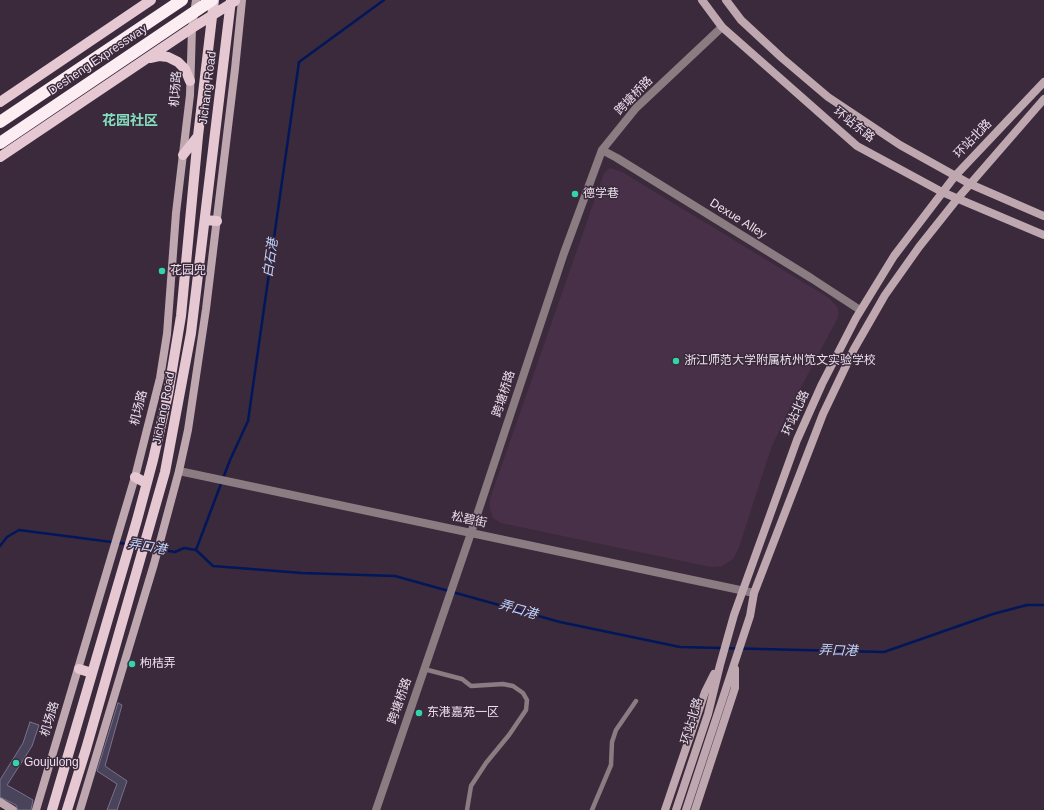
<!DOCTYPE html>
<html>
<head>
<meta charset="utf-8">
<style>
  body { margin:0 }
  canvas { display:block; background:#3b293c }
</style>
</head>
<body>
<canvas width="1044" height="810"></canvas>
<script>
const c = document.querySelector('canvas').getContext('2d');
c.lineJoin = 'round';
function paint(path, color) { c.fillStyle = color; c.fill(path, 'evenodd'); }
const poly = rows => new Path2D(rows.map(r => 'M' + r).join(''));
function trace(path, color, width, dash) { c.strokeStyle = color; c.lineWidth = width; c.lineCap = dash ? 'butt' : 'round'; c.setLineDash(dash || []); c.stroke(path); }
function write(font, color, halo, rows, align = 'center') {
  c.font = font + ' Helvetica,"Noto Sans SC",sans-serif'; c.lineWidth = 3; c.setLineDash([]); c.textBaseline = 'middle'; c.strokeStyle = halo; c.fillStyle = color; for (const [text, x, y, turn = 0] of rows) {
    c.save(); c.translate(x, y); c.rotate((+turn || 0) * Math.PI / 180); c.textAlign = isNaN(turn) ? turn : align; if (halo) c.strokeText(text, 0, 0); c.fillText(text, 0, 0); c.restore();
  }
}
const built = poly([
  [610,168,622,172,829,298,838,308,838,317,791,406,771,448,739,547,733,559,722,566,711,567,501,523,493,518,490,509,490,499,604,173]
]);
const stream = poly([
  [0,546,7,537,19,530,127,544],
  [145,547,175,552,184,548,196,550,213,566,302,573,395,576,560,622,680,647,884,652,993,614,1027,605,1044,605],
  [196,550,230,460,248,421,299,62,384,0]
]);
const building = poly([
  [118,703,122,705,105,766,127,781,117,810,107,810,117,784,97,771,118,703],
  [30,722,39,725,32,746,7,785,33,800,31,810,18,810,16,805,0,797,0,780,23,743,30,722]
]);
const lane = poly([
  [424,669,462,679,471,686,503,684,513,686,523,693,527,700,526,710,509,735,486,763,471,786,467,810],
  [592,810,611,765,612,742,616,730,636,701]
]);
const street = poly([
  [602,150,617,158,811,278,860,310],
  [179,471,754,593],
  [376,810,471,533,564,253,602,150,636,108,722,27]
]);
const secondary = poly([
  [702,0,722,27,857,146,942,192,1044,235],
  [726,0,741,20,782,58,828,97,900,145,970,184,1044,216],
  [0,802,13,810],
  [36,810,135,477,160,378,167,334,176,213,190,95,192,28,196,0],
  [80,810,154,564,179,471,188,430,206,309,235,69,242,0],
  [665,810,705,692,714,674],
  [676,810,708,714,720,665,734,615,797,440,822,384,856,318,894,256,955,176,1044,82],
  [686,810,750,616,754,593,823,414,854,349,885,295,919,247,958,198,1044,99],
  [695,810,735,688,735,669]
]);
const primary = poly([
  [150,58,159,56,168,57,178,62,185,69,190,81],
  [0,102,151,0],
  [183,155,198,136],
  [0,157,192,28,235,1],
  [205,220,217,221],
  [135,477,146,483],
  [79,669,92,673],
  [52,810,137,520,153,460,168,394,181,316,198,136,214,0],
  [67,810,86,749,165,472,191,333,231,0]
]);
const highway = poly([
  [0,122,182,0]
]);
const highwayBridge = poly([
  [0,143,212,0]
]);
const markers = [
  [575,194,4,"#32d4a9"],
  [162,271,4,"#32d4a9"],
  [676,361,4,"#32d4a9"],
  [132,664,4,"#32d4a9"],
  [419,713,4,"#32d4a9"],
  [16,763,4,"#32d4a9"]
];
const streetNames = [
  ["Desheng Expressway",98,60,-34],
  ["Jichang Road",208,88,-83],
  ["机场路",176,89,-86],
  ["跨塘桥路",634,96,-46],
  ["环站东路",854,125,38],
  ["环站北路",973,139,-46],
  ["Dexue Alley",738,219,32],
  ["跨塘桥路",504,394,-72],
  ["机场路",139,408,-76],
  ["Jichang Road",164,408,-79],
  ["环站北路",796,413,-66],
  ["松碧街",469,520,12],
  ["跨塘桥路",400,701,-71],
  ["机场路",50,719,-73],
  ["环站北路",692,721,-73]
];
const poiNames = [
  ["德学巷",583,194],
  ["花园兜",170,271],
  ["浙江师范大学附属杭州笕文实验学校",684,361],
  ["枸桔弄",140,664],
  ["东港嘉苑一区",427,713],
  ["Goujulong",24,763]
];
const waterNames = [
  ["白石港",271,258,-82],
  ["弄口港",147,547,10],
  ["弄口港",518,610,16],
  ["弄口港",838,651,2]
];
const quarterNames = [
  ["花园社区",130,121]
];
paint(built, '#483148');
trace(stream, '#01175a', 2.5);
paint(building, '#49445c');
trace(building, '#77728c', 1);
trace(lane, '#8a7c81', 4.5);
trace(street, '#8a7c81', 8);
trace(secondary, '#bea7ae', 8);
trace(primary, '#e5c8d1', 10);
trace(highway, '#fbedf1', 12);
trace(highwayBridge, '#fbedf1', 12);
for (const [x, y, r, color] of markers) { const dot = new Path2D(); dot.arc(x, y, r, 0, 2 * Math.PI); c.fillStyle = color; c.fill(dot); trace(dot, '#3b293c', 1.5); }
write('12px', '#ece0ec', '#3b293c', streetNames);
write('12px', '#ece0ec', '#3b293c', poiNames, 'left');
write('italic 13px', '#c0d5fd', '#3b293c', waterNames);
write('bold 14px', '#83dfbf', '#3b293c', quarterNames);
</script>
</body>
</html>
